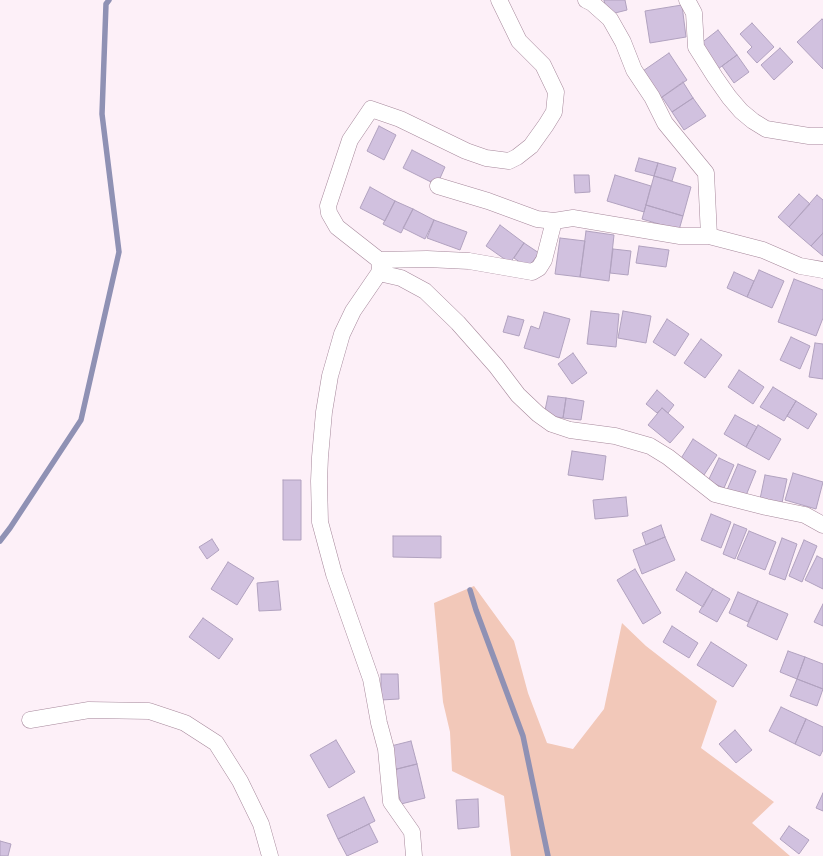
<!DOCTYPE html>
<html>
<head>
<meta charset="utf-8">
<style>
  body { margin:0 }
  canvas { display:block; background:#fdf0f8 }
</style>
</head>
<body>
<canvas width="823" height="856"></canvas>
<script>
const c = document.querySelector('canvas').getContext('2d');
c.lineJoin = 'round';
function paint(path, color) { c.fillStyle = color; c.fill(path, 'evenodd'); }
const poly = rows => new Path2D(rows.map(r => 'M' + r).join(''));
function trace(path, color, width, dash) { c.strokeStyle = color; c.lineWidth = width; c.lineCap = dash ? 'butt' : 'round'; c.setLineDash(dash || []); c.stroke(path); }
const green = poly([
  [474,586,514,641,528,693,547,743,573,749,604,709,622,623,646,646,717,701,701,748,774,802,752,823,790,856,511,856,504,796,452,771,450,732,443,702,434,603]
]);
const stream = poly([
  [0,541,10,528,81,420,119,252,102,114,106,4,109,0],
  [470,590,476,610,523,736,548,856]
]);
const building = poly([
  [604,0,625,0,627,10,607,15,604,0],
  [682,5,686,37,650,43,645,11,682,5],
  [822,19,823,20,823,69,797,42,822,19],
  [752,23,774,47,757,63,747,52,752,47,740,34,752,23],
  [718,30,737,55,718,69,700,44,718,30],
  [780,48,793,62,774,80,761,65,780,48],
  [669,53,687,80,658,100,640,73,669,53],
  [737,55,749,72,734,83,722,66,737,55],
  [683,82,693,98,672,112,662,97,683,82],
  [693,98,706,116,684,130,672,112,693,98],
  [379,126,396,135,384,160,367,151,379,126],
  [412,150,445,167,437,185,403,168,412,150],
  [639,158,658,163,654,176,635,171,639,158],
  [658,163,676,168,672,181,654,176,658,163],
  [574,175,589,175,590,192,575,193,574,175],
  [615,175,651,186,644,212,607,201,615,175],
  [654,176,691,187,683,216,646,205,654,176],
  [370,187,395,201,385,221,360,208,370,187],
  [799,194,810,204,789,227,778,217,799,194],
  [817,195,823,200,823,233,811,246,789,227,817,195],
  [395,201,413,209,401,233,383,224,395,201],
  [646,205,683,216,679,230,642,219,646,205],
  [413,209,434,220,425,239,403,228,413,209],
  [434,220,467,232,460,250,427,238,434,220],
  [500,225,524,243,510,263,486,246,500,225],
  [586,231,614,235,609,281,580,277,586,231],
  [823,233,823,256,811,246,823,233],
  [560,238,585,241,580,277,555,274,560,238],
  [524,243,539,253,528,268,514,258,524,243],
  [639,246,669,250,666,267,636,263,639,246],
  [613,249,631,251,628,275,610,273,613,249],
  [759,270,784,281,772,308,747,297,759,270],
  [734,272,754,281,747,297,727,288,734,272],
  [794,279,823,290,823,318,816,336,778,322,794,279],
  [591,311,619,314,616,347,587,344,591,311],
  [623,311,651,316,646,343,618,338,623,311],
  [544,312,570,319,559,358,524,348,531,326,539,329,544,312],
  [508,316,524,320,519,336,503,332,508,316],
  [667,319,689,334,675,356,653,342,667,319],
  [791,337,810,346,800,369,780,360,791,337],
  [701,339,722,355,705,378,684,363,701,339],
  [815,343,823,344,823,379,809,377,815,343],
  [573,353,587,373,572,384,558,364,573,353],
  [739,370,764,387,753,404,728,387,739,370],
  [773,387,796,401,784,421,760,407,773,387],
  [657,390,674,405,668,413,662,408,657,413,646,404,657,390],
  [548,396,566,398,563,418,544,415,548,396],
  [566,398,584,401,581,420,563,418,566,398],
  [796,401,817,414,808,429,787,416,796,401],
  [662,408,684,427,670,443,648,425,662,408],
  [735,415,757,427,746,447,724,434,735,415],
  [758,425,781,439,769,460,746,447,758,425],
  [693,439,717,455,704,475,680,460,693,439],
  [572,451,606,456,603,480,568,475,572,451],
  [719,458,734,465,724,488,708,481,719,458],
  [738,464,756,471,745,498,727,490,738,464],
  [793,473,823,482,816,509,785,500,793,473],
  [765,475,787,479,782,503,760,499,765,475],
  [283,480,301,480,301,540,283,540,283,480],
  [626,497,628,516,595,519,593,500,626,497],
  [711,514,731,522,721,548,701,540,711,514],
  [734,524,747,529,735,559,723,554,734,524],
  [661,525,665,537,646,545,642,533,661,525],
  [749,531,776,542,765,570,737,559,749,531],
  [393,536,441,536,441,558,393,557,393,536],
  [665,537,675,560,642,574,633,550,665,537],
  [782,538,797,544,785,580,769,574,782,538],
  [212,539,219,550,207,559,199,547,212,539],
  [804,540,817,546,802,582,789,576,804,540],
  [817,556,823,559,823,589,805,580,817,556],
  [228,562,254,578,237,605,211,589,228,562],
  [635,569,661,613,643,624,617,580,635,569],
  [686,572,713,589,703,607,676,590,686,572],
  [278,581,281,610,259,611,257,583,278,581],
  [713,589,730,599,717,622,699,612,713,589],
  [738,592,758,601,748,622,729,613,738,592],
  [758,601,788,614,777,640,747,626,758,601],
  [823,604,823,626,814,622,823,604],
  [203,618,233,639,219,659,189,637,203,618],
  [672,626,698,643,689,658,663,642,672,626],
  [711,642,747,665,733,687,697,665,711,642],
  [788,651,805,657,797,679,780,672,788,651],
  [805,657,823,664,823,689,797,679,805,657],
  [381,674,398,674,399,699,381,700,381,674],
  [797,679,823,689,817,706,790,696,797,679],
  [781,707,806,719,795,744,769,731,781,707],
  [806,719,823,727,823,750,820,756,795,744,806,719],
  [735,730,752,750,736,763,719,744,735,730],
  [336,740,355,772,329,788,310,755,336,740],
  [411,741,417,764,393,770,387,747,411,741],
  [417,764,425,798,401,804,393,770,417,764],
  [823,793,823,811,816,808,823,793],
  [364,797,375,821,338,839,327,815,364,797],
  [478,799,479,827,458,829,456,800,478,799],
  [369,824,378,842,347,856,338,839,369,824],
  [789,826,809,840,799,854,780,839,789,826],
  [0,841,11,844,8,856,0,856,0,841]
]);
const minor = poly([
  [586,0,592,3,610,19,623,42,634,70,652,97,665,123,706,173,709,236],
  [687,0,694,13,696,47,715,77,729,97,741,111,753,121,766,129,809,136,823,136],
  [438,186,488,201,537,219,554,221,573,218,680,236,709,236,763,250,800,266,823,270],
  [379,260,427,259,469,261,532,272,539,268,544,260,554,221],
  [379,273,401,278,425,291,458,323,496,366,518,395,538,414,552,424,570,430,615,436,650,446,668,457,715,494,766,507,805,515,823,525],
  [30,720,89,710,149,711,185,723,216,743,240,781,261,824,270,856],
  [414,856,412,832,391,802,386,749,379,723,371,679,334,574,320,522,319,481,320,457,324,412,330,376,342,334,353,311,379,273,380,267,379,260,337,227,329,213,328,206,350,140,371,109,400,119,466,151,486,158,509,161,517,157,531,146,546,125,554,112,556,92,543,65,519,41,499,0]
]);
paint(green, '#f2c8b9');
trace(stream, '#8f91b4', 5.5);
paint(building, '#d1c1df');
trace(building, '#b1a2bf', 1);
trace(minor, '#a6889b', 17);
trace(minor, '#fff', 16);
</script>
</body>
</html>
